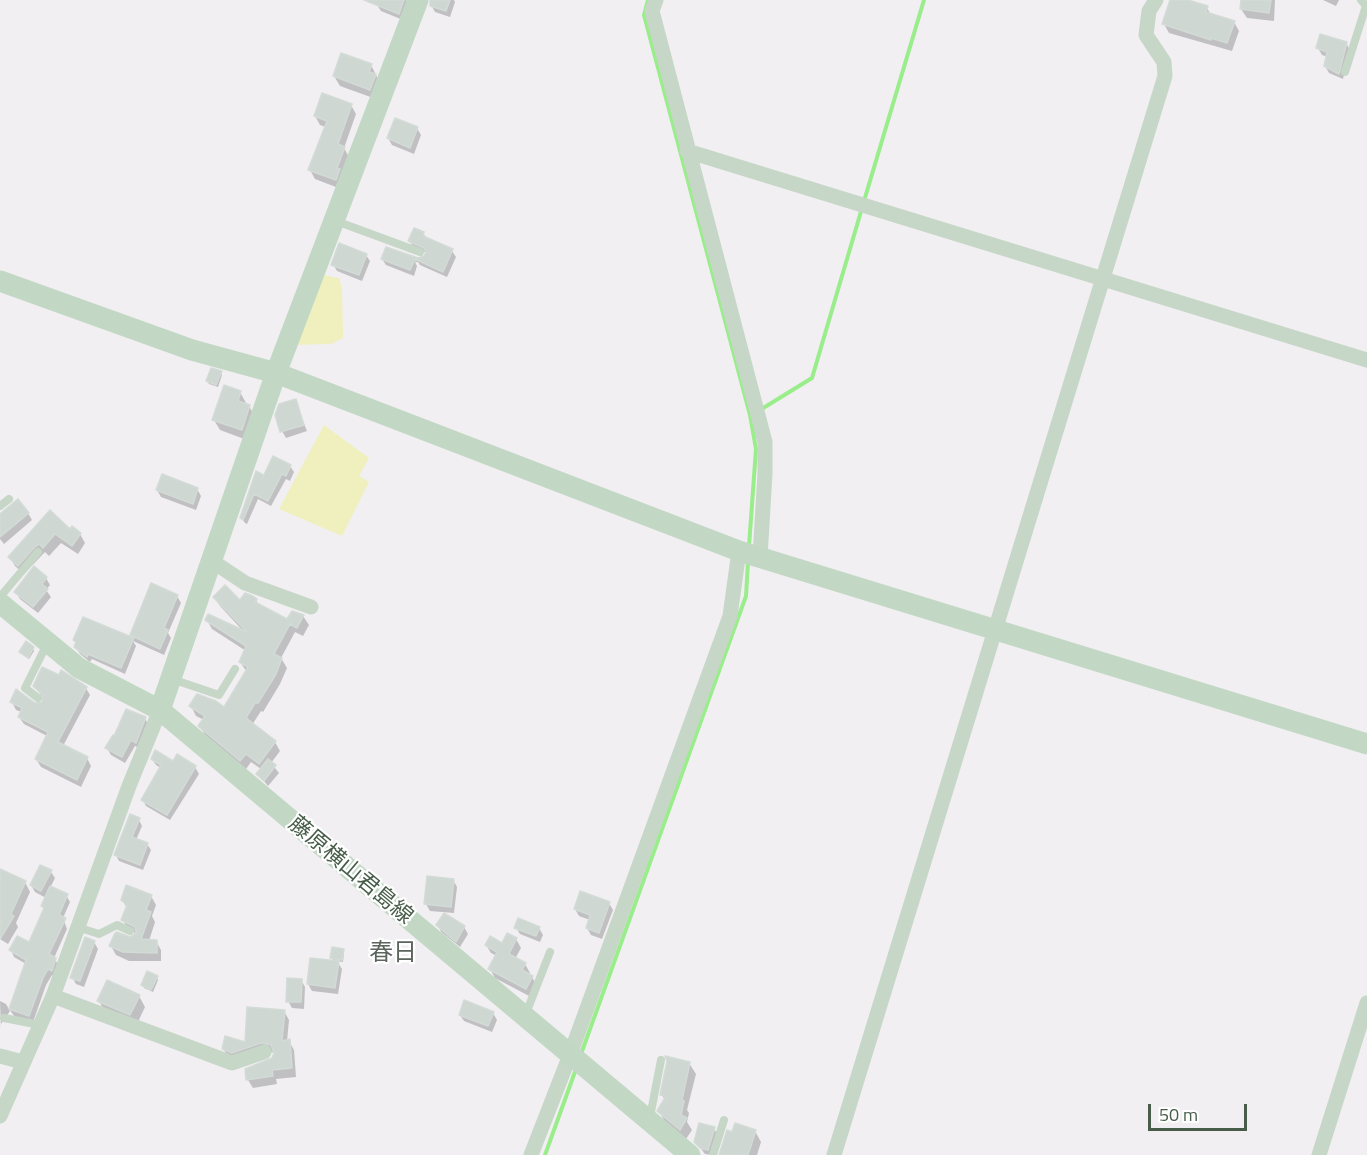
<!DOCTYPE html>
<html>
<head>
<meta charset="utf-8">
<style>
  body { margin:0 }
  #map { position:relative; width:1367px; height:1155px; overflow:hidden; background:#f1eff2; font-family:"Titillium Web",sans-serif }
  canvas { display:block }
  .scale { position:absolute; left:1148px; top:1104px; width:99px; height:27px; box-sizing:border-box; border:3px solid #475d49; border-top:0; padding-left:8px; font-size:18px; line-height:21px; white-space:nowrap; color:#475d49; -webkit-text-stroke:4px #fff; paint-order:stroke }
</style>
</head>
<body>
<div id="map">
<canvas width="1367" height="1155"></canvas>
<div class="scale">50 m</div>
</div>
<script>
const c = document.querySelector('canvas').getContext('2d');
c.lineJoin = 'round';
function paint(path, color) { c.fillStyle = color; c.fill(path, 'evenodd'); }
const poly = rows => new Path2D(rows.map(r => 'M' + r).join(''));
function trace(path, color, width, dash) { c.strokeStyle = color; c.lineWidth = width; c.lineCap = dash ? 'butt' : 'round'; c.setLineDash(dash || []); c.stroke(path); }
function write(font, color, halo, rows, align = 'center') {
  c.font = font + ' "Titillium Web","Noto Sans JP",sans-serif'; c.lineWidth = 4.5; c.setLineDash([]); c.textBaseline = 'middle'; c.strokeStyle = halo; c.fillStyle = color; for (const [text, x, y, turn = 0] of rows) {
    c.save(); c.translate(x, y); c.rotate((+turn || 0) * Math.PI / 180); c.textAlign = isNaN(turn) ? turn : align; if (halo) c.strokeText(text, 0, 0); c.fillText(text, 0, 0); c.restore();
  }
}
const green = poly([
  [323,275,339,278,342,289,343,338,331,344,293,345],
  [324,425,369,458,359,476,369,482,342,536,279,509]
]);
const shadow = poly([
  [379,0,406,0,409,4,403,20,381,11,377,5],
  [432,0,454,0,455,2,450,17,435,12,431,5],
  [1171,0,1184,0,1207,8,1211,15,1234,22,1239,31,1232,51,1169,33,1164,24],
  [1242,0,1275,0,1274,21,1247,18,1241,9],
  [1323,0,1339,0,1336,6],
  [1346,43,1350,50,1343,79,1329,73,1325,66,1328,57,1322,55,1318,48],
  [371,65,381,85,376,99,340,86,334,76],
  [351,105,356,114,344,148,349,157,341,189,315,179,310,170,326,127,320,125,315,116],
  [417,128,421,135,414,154,392,145,388,138],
  [423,233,427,239,452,251,456,257,447,277,420,265,418,262,415,262,417,266,414,276,386,265,382,259,386,248,418,259,425,257,427,253,413,247,410,241],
  [366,255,370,261,362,281,337,271,333,264],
  [221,373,222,375,218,387,209,384,207,381],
  [240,392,246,403,246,405,249,406,255,417,247,440,220,430,214,420],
  [295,401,307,431,286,438,282,431],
  [290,466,294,472,290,481,286,479,271,506,258,499,247,524,245,523,241,517,262,476,264,479],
  [197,489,201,496,196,510,161,497,157,490],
  [50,512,70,531,80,534,85,543,78,554,61,543,49,556,45,552,24,574,15,566,10,557],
  [28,513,32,520,4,544,0,539,0,516],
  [34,569,46,578,50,585,46,590,51,597,38,613,20,599,16,592],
  [177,596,181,603,168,633,171,638,164,655,133,641,136,646,125,674,92,659,90,662,80,654,76,647,77,644,74,640,83,619,134,640,131,635],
  [214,597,240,603,256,600,259,606,288,621,293,612,303,616,309,625,303,636,295,632,281,658,287,668,280,684,263,712,261,711,252,725,275,742,280,751,271,763,279,773,268,786,258,774,261,769,251,762,246,769,205,735,200,726,204,720,196,716,191,706,224,709,247,672,240,662,246,651,212,629,207,620,245,633,220,606],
  [33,648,34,651,29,659,20,652],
  [60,677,86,688,90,695,63,746,87,758,91,766,81,787,41,767,36,759,47,736,24,724,19,717,22,712,16,710,12,702,34,705,44,703,44,699,34,686],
  [127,711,145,719,149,725,139,748,135,746,125,763,111,755,107,748,115,738],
  [152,759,195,767,199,774,170,820,146,806,143,800,161,768,156,765],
  [139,820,142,826,136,840,147,844,151,850,143,870,119,861,116,855],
  [0,871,25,882,30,892,16,923,18,927,8,944,0,939],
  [51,872,55,878,50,888,66,895,70,902,63,918,67,929,54,958,59,966,55,977,52,975,46,985,33,1022,14,1016,10,1010,26,964,14,957,11,950,30,945,45,910,43,906,46,898,35,892,31,885],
  [453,880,457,887,454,913,430,911,426,904],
  [151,896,156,905,152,916,155,922,149,941,156,941,161,950,161,961,129,961,116,955,111,946,130,939,137,934,128,929,123,920,127,908,122,900],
  [609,903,613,910,602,939,591,935,587,928,590,920,579,916,575,909],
  [438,925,464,927,468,934,460,947,441,932],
  [516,928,539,928,543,935,540,942,520,934],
  [516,939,521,948,515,959,525,964,530,973,528,975,532,977,537,986,531,997,495,978,490,969,497,956,491,953,486,945,503,945],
  [94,942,98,949,84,987,76,984,72,977],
  [343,951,344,953,343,962,337,961,342,969,338,994,312,991,308,984,334,962,332,958],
  [157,977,158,980,153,992,144,988,143,985],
  [301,980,305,987,304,1009,292,1008,288,1001],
  [139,996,145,1007,137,1024,105,1012,99,1001],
  [0,1001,6,1004,10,1011,1,1024,1,1029],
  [284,1011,289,1020,287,1041,289,1041,294,1050,296,1077,276,1079,277,1084,253,1088,248,1080,273,1059,275,1053,267,1051,229,1057,223,1049,246,1044],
  [493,1013,497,1020,492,1032,464,1021,460,1015],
  [689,1063,696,1074,687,1110,689,1113,687,1122,692,1130,686,1139,665,1122,659,1111,665,1100,662,1095],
  [714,1129,718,1135,712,1155,705,1154,695,1141],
  [755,1131,761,1142,757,1155,720,1155]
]);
const stream = poly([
  [648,0,644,15,750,415,756,449,749,546],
  [864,201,924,0],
  [760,410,812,378,862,208],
  [581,1054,746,596,748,562],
  [545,1155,576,1069]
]);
const building = poly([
  [364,0,404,0,399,14,364,0],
  [430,0,450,0,446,11,430,6,430,0],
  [1170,0,1188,0,1208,6,1206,12,1235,21,1227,43,1211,38,1211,40,1162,24,1170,0],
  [1241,0,1271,0,1269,13,1240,9,1241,0],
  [1320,34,1347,42,1339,74,1324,66,1327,52,1316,48,1320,34],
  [341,53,372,64,369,72,376,74,370,90,333,76,341,53],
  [322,93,352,104,338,144,345,147,337,168,340,169,336,180,308,170,327,121,314,116,322,93],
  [395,118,418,127,410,148,387,138,395,118],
  [414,228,424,232,423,236,453,249,443,272,415,259,410,270,381,259,386,247,418,258,424,256,426,252,424,248,408,241,414,228],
  [339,243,367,254,359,275,331,265,339,243],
  [211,368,222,371,216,385,206,381,211,368],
  [224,385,241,391,238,401,250,405,242,430,212,420,224,385],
  [296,399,304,425,280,432,275,415,279,404,296,399],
  [273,456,291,465,286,476,282,474,268,501,254,494,243,520,240,518,256,471,263,475,262,479,273,456],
  [162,474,198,488,193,504,156,490,162,474],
  [18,499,29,513,0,537,0,514,18,499],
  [50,510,70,529,72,526,81,533,72,546,55,534,43,548,39,544,34,548,18,566,8,557,50,510],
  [34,566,47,577,42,584,48,589,33,607,14,592,34,566],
  [151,583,178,595,164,628,168,630,160,649,130,635,151,583],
  [225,585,240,600,245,593,253,596,257,599,255,602,287,619,292,611,304,615,297,628,290,624,274,654,282,658,276,674,258,703,255,703,246,718,276,741,259,764,246,754,240,761,198,726,205,716,189,706,197,694,216,701,224,707,248,667,239,662,246,646,205,620,208,614,247,632,213,597,225,585],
  [83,617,134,638,121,668,88,654,87,657,84,655,74,647,76,642,73,640,83,617],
  [26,641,34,647,28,658,19,652,26,641],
  [42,667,59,675,61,670,87,687,58,742,88,757,77,780,35,759,48,732,18,717,22,708,10,702,16,689,35,703,42,702,43,695,33,686,42,667],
  [126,709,146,717,136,743,131,740,122,757,105,748,113,735,114,736,126,709],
  [155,750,173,761,177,754,196,766,167,815,141,800,161,765,151,759,155,750],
  [268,759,276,765,264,781,256,774,268,759],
  [130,814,140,818,132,837,148,843,140,865,114,855,130,814],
  [40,865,52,870,41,891,30,885,40,865],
  [0,869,26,881,11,914,14,916,0,939,0,869],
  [427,876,454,879,451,907,424,904,427,876],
  [126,885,152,895,146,910,151,912,141,939,157,940,157,953,123,952,109,946,115,933,117,932,130,937,136,933,135,927,121,920,127,905,121,900,126,885],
  [50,886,68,894,59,915,66,918,49,954,56,958,52,971,48,969,43,978,29,1016,9,1009,26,960,9,950,17,936,29,942,44,908,41,906,50,886],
  [580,891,610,902,599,933,586,928,590,915,574,909,580,891],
  [444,913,465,926,456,942,436,925,444,913],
  [518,918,540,927,536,936,514,928,518,918],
  [507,933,517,938,509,954,526,963,522,970,533,976,526,989,488,969,497,952,485,945,490,936,502,943,507,933],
  [85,937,95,941,80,981,70,978,85,937],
  [332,947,344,949,342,960,330,958,332,947],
  [310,958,339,961,335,988,307,984,310,958],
  [147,971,158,976,151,990,141,985,147,971],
  [287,978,302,979,301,1002,286,1002,287,978],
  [107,980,140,995,130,1015,97,1001,107,980],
  [464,1000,494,1012,488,1026,459,1015,464,1000],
  [247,1007,285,1010,282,1041,290,1039,292,1068,272,1070,273,1076,246,1080,245,1069,272,1058,274,1053,271,1045,261,1043,232,1053,222,1049,225,1036,245,1042,247,1007],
  [665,1056,690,1062,682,1100,684,1101,681,1115,687,1118,680,1130,657,1111,666,1096,660,1095,667,1061,665,1056],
  [699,1123,715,1127,708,1150,700,1148,694,1142,699,1123],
  [735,1123,756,1130,748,1155,719,1155,727,1130,732,1132,735,1123]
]);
const lane = poly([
  [1345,72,1366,6,1361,0],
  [336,221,420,252],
  [0,506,9,499],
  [0,597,38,552],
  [172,679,219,695,235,669],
  [38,698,25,688,47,644],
  [77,927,99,934,117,925,130,931],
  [525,1016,550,952],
  [4,1018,40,1025],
  [650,1117,661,1060],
  [713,1155,724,1120]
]);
const street = poly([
  [656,0,652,11,765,442,765,473,760,558],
  [687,151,1367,360],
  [212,561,245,583,311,607],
  [53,996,232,1063,264,1052],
  [0,1056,23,1062],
  [0,1116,53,996,129,786,160,710],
  [531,1155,570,1055,730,616,739,551],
  [834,1155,1165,76,1164,62,1146,35,1149,11,1156,0],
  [1319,1155,1367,1003]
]);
const secondary = poly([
  [0,281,192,350,276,373,739,551,1367,744],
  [0,603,79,668,160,710,690,1155],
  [160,710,276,373,418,0]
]);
const streetNames = [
  ["藤原横山君島線",350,871,40]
];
const neighbourhoodNames = [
  ["春日",393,954]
];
paint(green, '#eff0bd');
paint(shadow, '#0003');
trace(stream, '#99ed8a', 4);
paint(building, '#ced7d1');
trace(building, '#d3dbd6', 1.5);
trace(lane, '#c6d6c7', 8);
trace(street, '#c6d6c7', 15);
trace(secondary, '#c2d8c5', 21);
write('22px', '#475d49', '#fff', streetNames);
write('24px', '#5c645d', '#fff', neighbourhoodNames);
</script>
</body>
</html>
